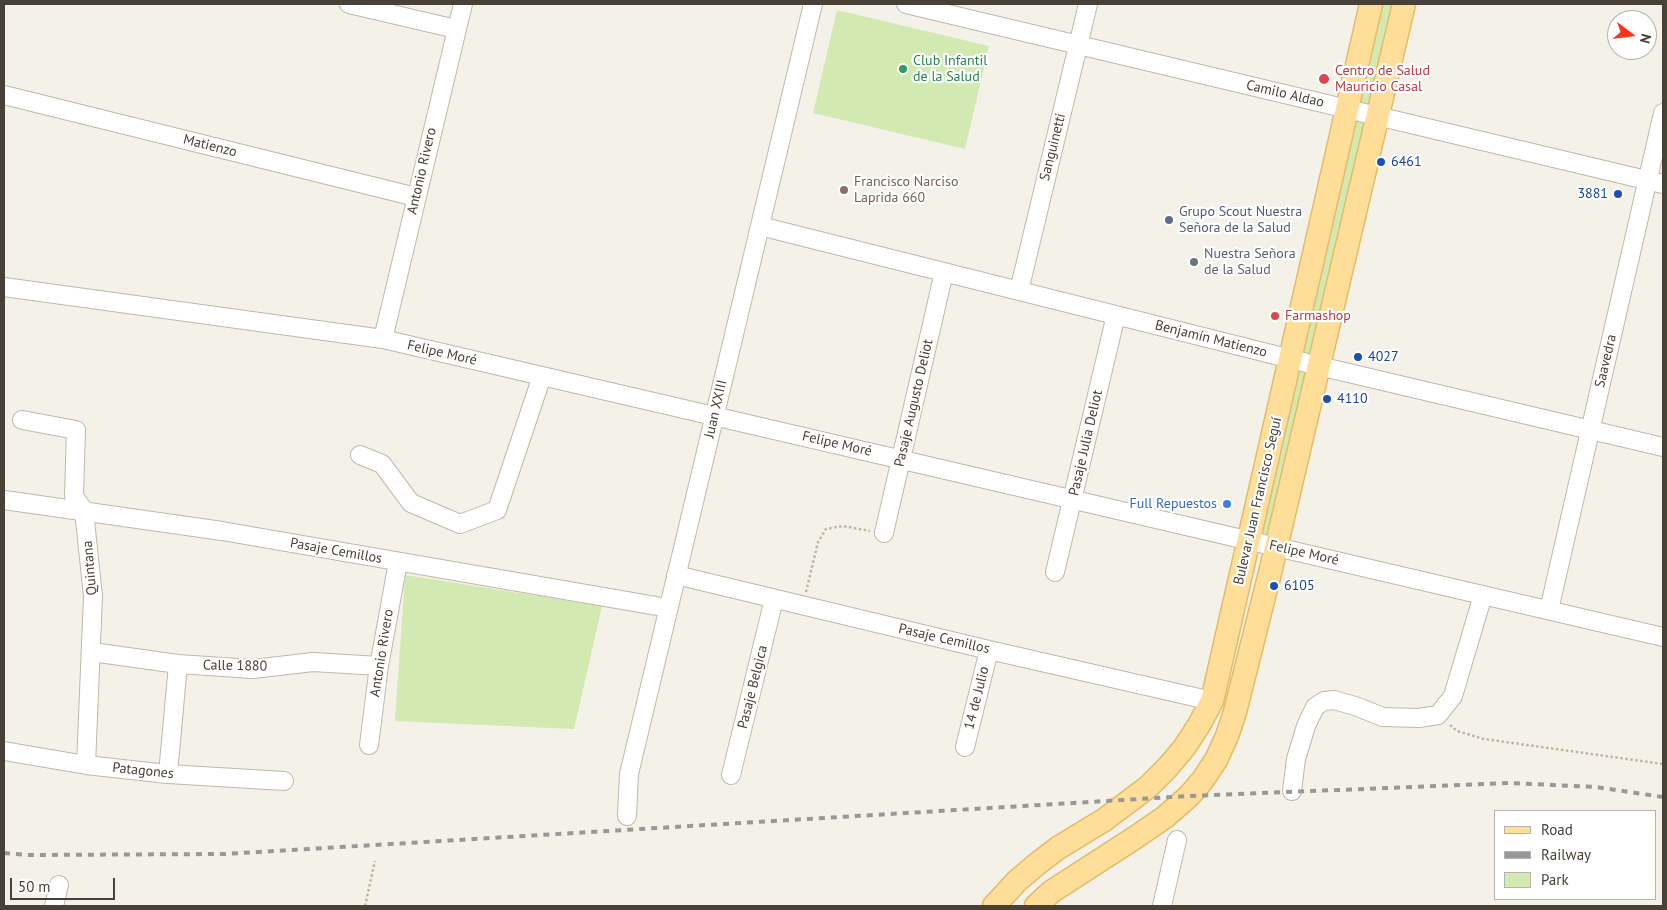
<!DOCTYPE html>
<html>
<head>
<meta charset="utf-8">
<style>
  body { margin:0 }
  #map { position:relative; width:1667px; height:910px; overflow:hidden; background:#f4f1e9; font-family:"PT Sans",sans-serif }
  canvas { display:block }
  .frame { position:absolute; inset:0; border:5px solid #484137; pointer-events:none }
  .legend { position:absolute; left:1494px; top:810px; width:162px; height:90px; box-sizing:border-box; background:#fff; border:1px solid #b6b3af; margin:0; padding:6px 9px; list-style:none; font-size:15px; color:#484137 }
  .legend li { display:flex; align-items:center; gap:10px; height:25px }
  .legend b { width:25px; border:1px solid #b6b3af }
  .north { position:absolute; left:1607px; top:10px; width:50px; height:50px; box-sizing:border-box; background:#fff; border:1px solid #b6b3af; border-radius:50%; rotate:105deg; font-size:14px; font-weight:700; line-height:20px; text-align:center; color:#484137 }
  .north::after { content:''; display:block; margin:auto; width:18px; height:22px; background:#fa351b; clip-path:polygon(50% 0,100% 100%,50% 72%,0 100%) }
  .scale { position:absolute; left:10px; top:878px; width:105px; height:22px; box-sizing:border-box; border:2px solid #484137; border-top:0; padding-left:6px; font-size:15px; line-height:18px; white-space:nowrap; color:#484137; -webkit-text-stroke:4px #fff; paint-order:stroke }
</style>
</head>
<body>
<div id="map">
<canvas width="1667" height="910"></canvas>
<div class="frame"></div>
<ul class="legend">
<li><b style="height:6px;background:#fede98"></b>Road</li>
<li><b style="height:6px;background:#989898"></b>Railway</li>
<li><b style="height:14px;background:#d2e9b2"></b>Park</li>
</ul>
<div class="north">N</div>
<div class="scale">50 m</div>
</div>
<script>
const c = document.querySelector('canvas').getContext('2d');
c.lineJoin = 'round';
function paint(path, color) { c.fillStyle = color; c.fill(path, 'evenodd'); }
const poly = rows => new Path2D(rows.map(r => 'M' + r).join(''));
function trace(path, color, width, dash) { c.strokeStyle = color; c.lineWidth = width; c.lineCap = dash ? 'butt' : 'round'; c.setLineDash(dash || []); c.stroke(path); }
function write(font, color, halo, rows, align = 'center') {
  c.font = font + ' "PT Sans",sans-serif'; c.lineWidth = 4.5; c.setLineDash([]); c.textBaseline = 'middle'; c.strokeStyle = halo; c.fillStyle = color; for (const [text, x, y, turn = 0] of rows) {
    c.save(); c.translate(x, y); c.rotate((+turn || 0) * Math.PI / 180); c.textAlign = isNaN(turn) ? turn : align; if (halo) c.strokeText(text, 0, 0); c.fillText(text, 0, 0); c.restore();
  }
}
const green = poly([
  [1371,4,1404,4,1276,546,1249,540],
  [837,10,989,46,965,149,813,113],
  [405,575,602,606,574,729,395,721]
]);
const path = poly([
  [806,592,818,542,826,529,843,526,870,531],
  [1450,725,1457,731,1484,739,1663,764],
  [365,906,375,861]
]);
const minor = poly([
  [349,4,456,29],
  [906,4,1663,184],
  [4,95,416,197],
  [760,226,1319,366,1663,447],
  [4,287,383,339,1663,637],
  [1019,291,1088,4],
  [383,339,463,4],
  [22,420,76,430,74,496,84,511,93,596,86,765],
  [360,455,382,464,411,503,460,524,497,510,542,376],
  [4,500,222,531,668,608],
  [884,533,944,272],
  [1055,572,1116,315],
  [676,575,989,650,1212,701],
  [1549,610,1663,113],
  [92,652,178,664,253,669,313,662,379,666],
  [369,745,379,666,398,562],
  [965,747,989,650],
  [4,751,86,765,168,774,284,781],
  [168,774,178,664],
  [731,775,774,599],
  [1292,791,1296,759,1306,726,1315,707,1324,701,1334,700,1355,706,1383,717,1419,718,1438,715,1453,696,1483,595],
  [627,816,629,774,813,4],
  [54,906,59,885],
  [1162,906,1177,840]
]);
const major = poly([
  [994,906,1017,881,1037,864,1058,848,1104,820,1148,787,1167,768,1184,748,1199,725,1212,701,1371,4],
  [1036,906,1051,892,1136,837,1165,817,1189,796,1202,781,1216,760,1227,736,1235,712,1270,573,1404,4]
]);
const rail = poly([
  [4,853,29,855,225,854,1189,796,1510,783,1596,787,1663,797]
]);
const markers = [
  [903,69,5,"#2e9e5b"],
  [1324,79,6,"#e0444e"],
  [1381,162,5,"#1a4fb4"],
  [844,190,5,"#8d6e63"],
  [1618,194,5,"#1a4fb4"],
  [1169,220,5,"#5c6f8a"],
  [1194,262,5,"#6b7280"],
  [1275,316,5,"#e0444e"],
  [1358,357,5,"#1a4fb4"],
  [1327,399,5,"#1a4fb4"],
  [1227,504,5,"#3f7fe0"],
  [1274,586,5,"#1a4fb4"]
];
const leisureNames = [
  ["Club Infantil",913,61],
  ["de la Salud",913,77]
];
const healthNames = [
  ["Centro de Salud",1335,71],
  ["Mauricio Casal",1335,87],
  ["Farmashop",1285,316]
];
const streetNames = [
  ["Camilo Aldao",1285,94,13],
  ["Matienzo",210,146,14],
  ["Sanguinetti",1053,147,-76],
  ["Antonio Rivero",422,171,-77],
  ["Benjamín Matienzo",1211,339,14],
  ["Felipe Moré",442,353,13],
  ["Saavedra",1606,361,-77],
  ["Pasaje Augusto Deliot",914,403,-77],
  ["Juan XXIII",716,409,-77],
  ["Pasaje Julia Deliot",1086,443,-77],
  ["Felipe Moré",837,444,13],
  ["Bulevar Juan Francisco Seguí",1258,501,-77],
  ["Pasaje Cemillos",336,551,10],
  ["Felipe Moré",1304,553,13],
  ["Quintana",90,568,-95],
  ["Pasaje Cemillos",944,639,13],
  ["Antonio Rivero",382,653,-81],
  ["Calle 1880",235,666,1],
  ["Pasaje Belgica",753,687,-76],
  ["14 de Julio",977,698,-76],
  ["Patagones",143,771,6]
];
const transitNames = [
  ["6461",1391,162],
  ["3881",1608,194,"right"],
  ["4027",1368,357],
  ["4110",1337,399],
  ["6105",1284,586]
];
const educationNames = [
  ["Francisco Narciso",854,182],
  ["Laprida 660",854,198]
];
const serviceNames = [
  ["Grupo Scout Nuestra",1179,212],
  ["Señora de la Salud",1179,228]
];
const worshipNames = [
  ["Nuestra Señora",1204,254],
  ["de la Salud",1204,270]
];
const shopNames = [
  ["Full Repuestos",1217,504]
];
paint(green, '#d2e9b2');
trace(minor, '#c0b8ab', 20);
trace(major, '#e4bb67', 25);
trace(path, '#c2b49d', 2.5, [2.5, 2.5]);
trace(minor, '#fff', 18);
trace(major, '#fede98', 22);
trace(rail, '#989898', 4, [6, 6]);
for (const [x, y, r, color] of markers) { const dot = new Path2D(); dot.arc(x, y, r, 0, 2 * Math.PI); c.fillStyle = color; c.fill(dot); trace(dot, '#fff', 2); }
write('14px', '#27864d', '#fff', leisureNames, 'left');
write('14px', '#be3a42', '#fff', healthNames, 'left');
write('14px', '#484137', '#fff', streetNames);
write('14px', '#164399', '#fff', transitNames, 'left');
write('14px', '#785e54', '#fff', educationNames, 'left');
write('14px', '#4e5e75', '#fff', serviceNames, 'left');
write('14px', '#5b616d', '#fff', worshipNames, 'left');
write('14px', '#366cbe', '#fff', shopNames, 'right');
</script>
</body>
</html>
